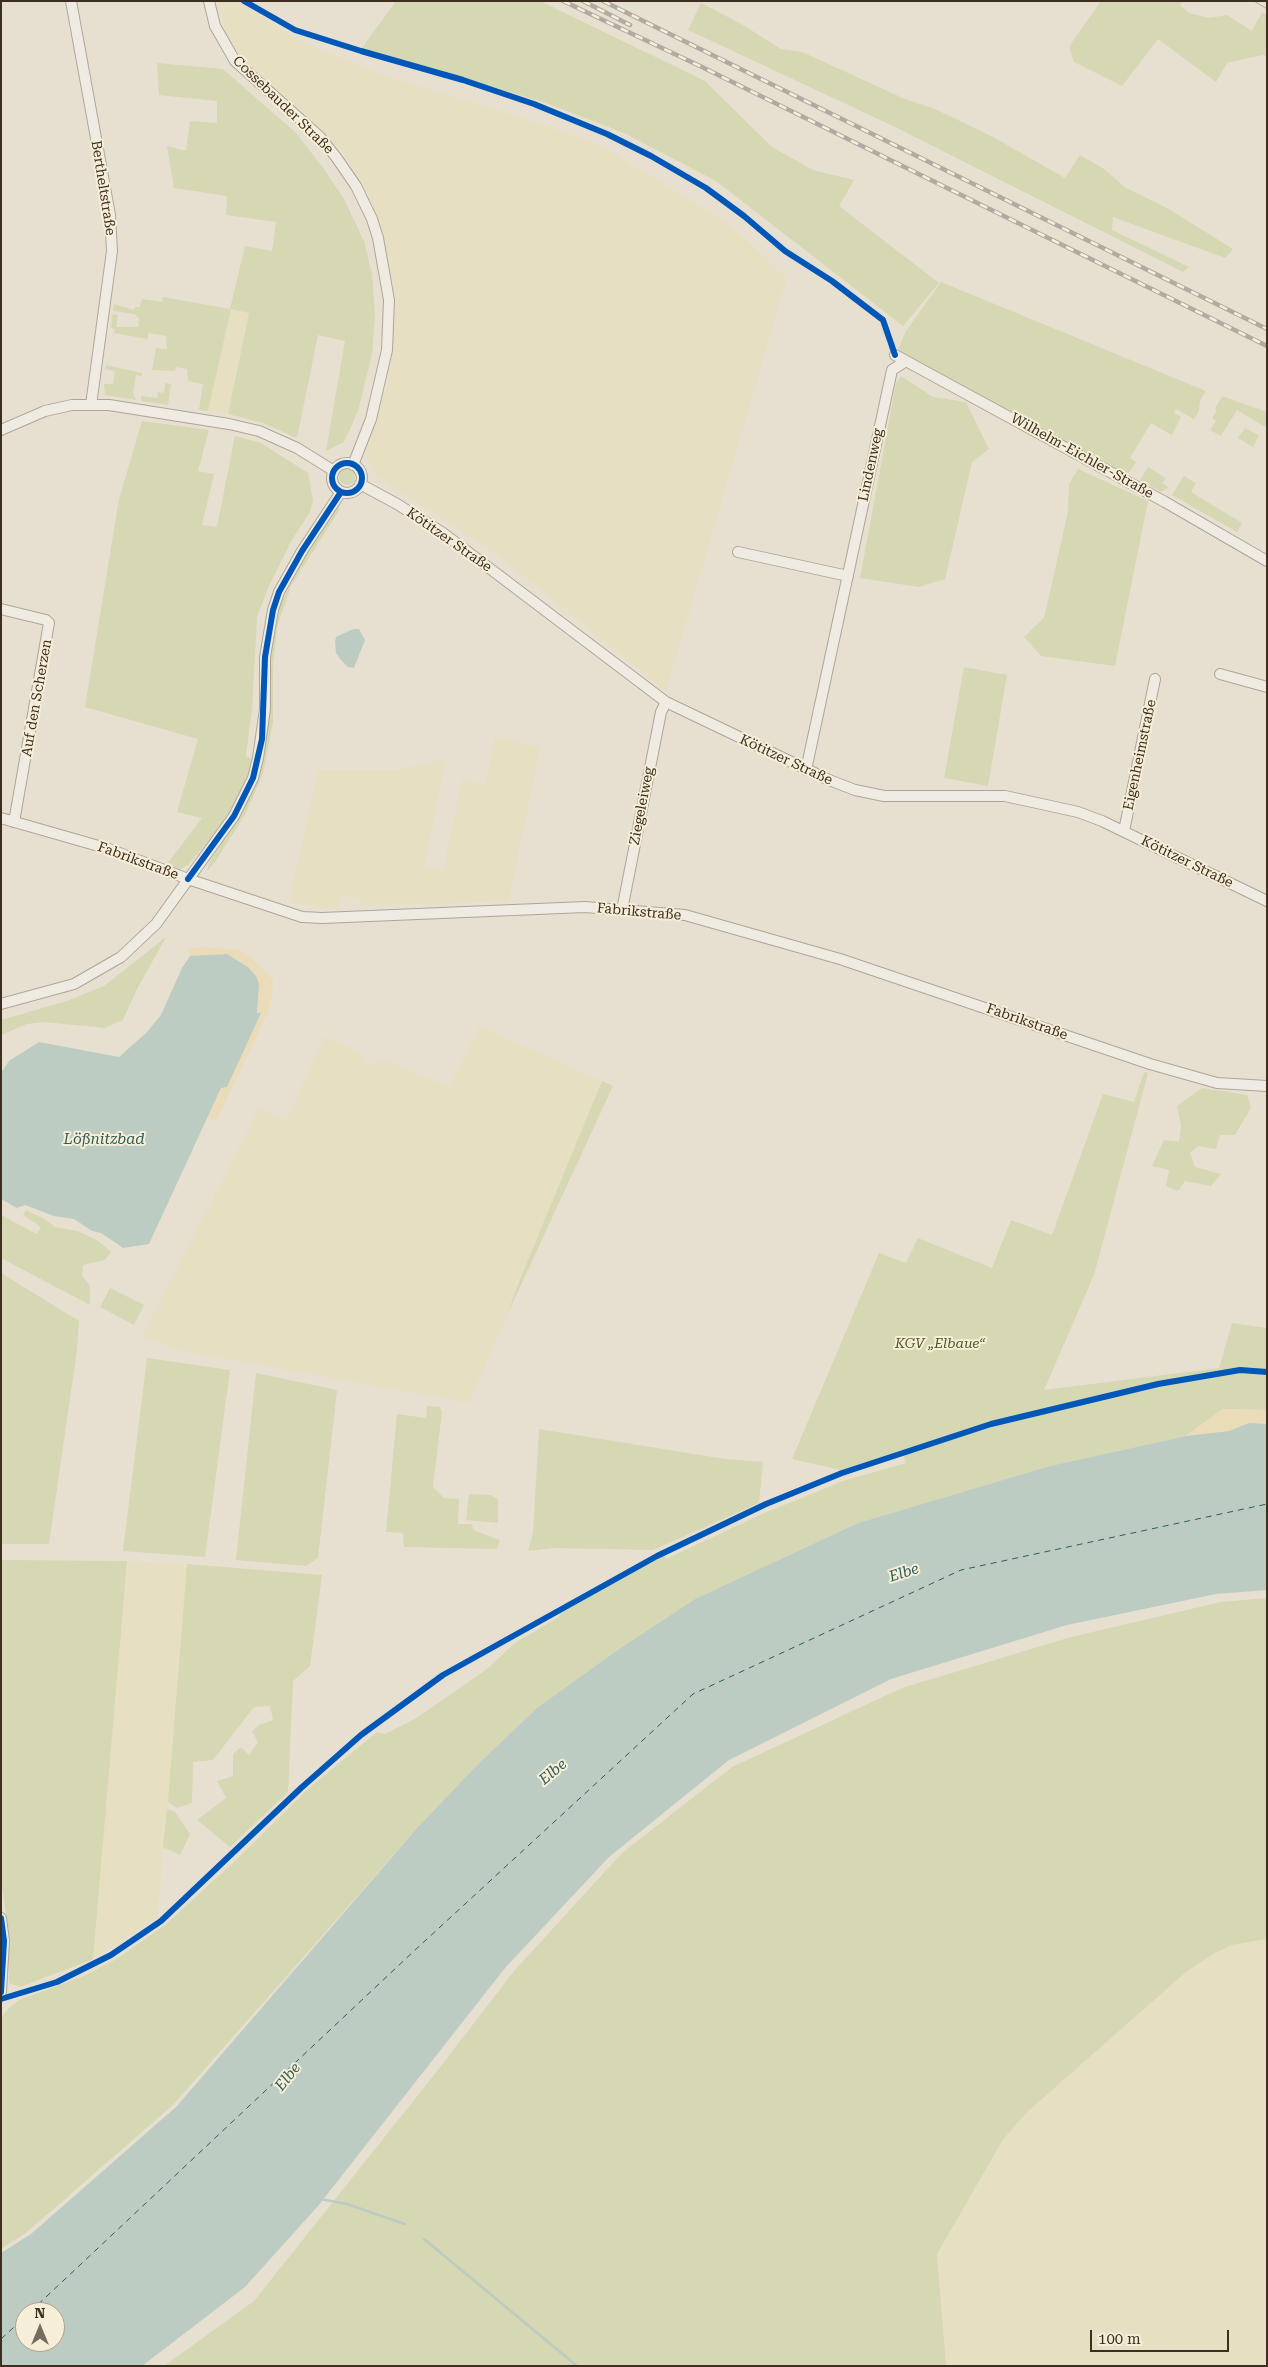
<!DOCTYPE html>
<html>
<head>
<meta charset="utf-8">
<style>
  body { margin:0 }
  #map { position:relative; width:1268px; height:2367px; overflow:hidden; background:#e7e0d1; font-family:"Roboto Serif",serif }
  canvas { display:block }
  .frame { position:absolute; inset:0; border:2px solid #3d2e20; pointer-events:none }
  .north { position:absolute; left:15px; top:2302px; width:50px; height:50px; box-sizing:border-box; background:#f7eed8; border:1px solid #ada18e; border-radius:50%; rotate:0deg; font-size:14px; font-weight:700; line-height:20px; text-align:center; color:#3d2e20 }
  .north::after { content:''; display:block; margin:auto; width:18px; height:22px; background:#786c5e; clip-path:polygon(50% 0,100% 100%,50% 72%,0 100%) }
  .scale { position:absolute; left:1090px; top:2330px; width:139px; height:22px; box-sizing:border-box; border:2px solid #3d2e20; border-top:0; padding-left:6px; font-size:15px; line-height:18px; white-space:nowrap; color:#3d2e20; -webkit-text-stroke:4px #f7eed8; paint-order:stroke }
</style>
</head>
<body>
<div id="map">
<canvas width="1268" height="2367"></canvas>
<div class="frame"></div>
<div class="north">N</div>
<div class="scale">100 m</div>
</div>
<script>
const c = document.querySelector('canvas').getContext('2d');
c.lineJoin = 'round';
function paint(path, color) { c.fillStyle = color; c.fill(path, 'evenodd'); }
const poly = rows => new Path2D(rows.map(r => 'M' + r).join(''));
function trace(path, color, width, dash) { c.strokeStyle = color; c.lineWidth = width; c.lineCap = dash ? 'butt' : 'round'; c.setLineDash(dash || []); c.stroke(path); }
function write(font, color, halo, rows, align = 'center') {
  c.font = font + ' "Roboto Serif",serif'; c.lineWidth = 4; c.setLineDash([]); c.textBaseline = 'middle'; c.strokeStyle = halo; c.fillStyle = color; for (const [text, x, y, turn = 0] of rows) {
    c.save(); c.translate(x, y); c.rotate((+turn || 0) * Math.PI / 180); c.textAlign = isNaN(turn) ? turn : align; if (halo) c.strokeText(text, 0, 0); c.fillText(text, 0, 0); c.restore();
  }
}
const farmland = poly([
  [216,1,238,1,297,40,389,77,502,111,598,144,728,223,787,278,666,691,495,553,377,477,364,451,389,383,397,300,372,203,343,152,240,58,229,43],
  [231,309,249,313,228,414,208,411],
  [495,737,540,747,509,901,360,906,362,898,342,896,338,910,289,902,318,770,400,770,446,758,424,867,443,871,462,779,485,784],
  [479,1026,602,1081,508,1313,469,1403,182,1351,142,1337,259,1108,286,1121,325,1036,363,1054,365,1067,383,1059,449,1087],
  [127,1561,187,1564,172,1764,157,1917,93,1959],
  [1267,1939,1267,2366,946,2366,937,2254,1002,2141,1026,2113,1186,1972,1213,1954,1232,1945]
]);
const green = poly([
  [396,1,540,1,705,81,772,147,813,170,854,180,839,206,939,283,903,326,716,181,624,133,546,103,422,65,361,49],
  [1101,1,1183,1,1180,5,1189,13,1209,18,1227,15,1252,31,1262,12,1267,15,1267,56,1262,55,1227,63,1216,82,1158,39,1122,86,1074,62,1070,51,1070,45],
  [701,3,743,25,781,49,802,52,905,99,935,109,993,137,1065,178,1080,155,1104,169,1126,188,1167,208,1233,249,1225,258,1113,217,1112,230,1189,267,1183,272,895,127,688,30],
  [157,63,223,69,296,133,324,169,344,199,364,241,372,274,375,316,372,354,358,411,344,442,326,451,345,341,318,335,297,438,263,423,228,414,249,313,231,309,208,411,199,410,203,384,188,381,187,369,176,367,175,371,152,370,156,348,167,349,166,336,149,333,147,339,114,333,115,329,111,328,112,314,118,315,116,327,138,327,139,319,135,314,113,311,114,304,134,310,135,307,140,307,142,299,162,302,163,297,230,309,245,246,272,251,276,222,226,215,227,196,174,188,167,146,186,151,190,121,217,123,217,101,159,95],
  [941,282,1206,391,1200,401,1199,411,1194,419,1176,409,1174,413,1181,417,1172,435,1151,423,1130,458,1136,462,1128,474,1094,459,898,350,906,331],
  [106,365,142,373,142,376,136,375,133,393,136,400,105,395,104,384,113,384,115,371,105,369],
  [901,376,933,397,966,402,989,449,972,462,945,579,919,587,860,578,896,383],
  [165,383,171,384,168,405,141,401,141,396,157,398,158,392,164,393],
  [1222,396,1267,412,1267,428,1237,410,1221,436,1210,430,1216,421,1212,418,1217,410,1215,409],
  [142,421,209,430,198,471,214,474,202,525,217,527,235,436,261,443,308,473,313,501,310,512,293,538,268,588,257,617,252,710,246,756,252,759,248,774,230,812,217,831,188,865,179,870,167,864,202,818,177,812,198,739,85,707,119,499],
  [1245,428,1259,435,1253,447,1238,438],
  [1148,467,1166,478,1162,483,1168,487,1165,490,1161,492,1140,480],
  [1078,469,1148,501,1115,666,1041,656,1024,637,1044,618,1068,512,1069,484],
  '339 477a8 8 0 1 1 16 0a8 8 0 1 1-16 0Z',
  [1184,476,1196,483,1191,492,1242,523,1237,532,1172,495],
  [337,507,340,509,291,586,277,627,273,666,273,722,263,774,245,815,215,862,207,871,209,863,242,812,259,772,269,721,269,664,280,605,311,546],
  [964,667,1007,675,988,786,944,778],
  [166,937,137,989,123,1020,105,1028,44,1022,27,1024,1,1035,1,1020,67,1001,104,986],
  [1144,1072,1148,1073,1094,1275,1044,1390,1219,1368,1232,1323,1267,1328,1267,1410,1223,1409,1186,1436,1050,1466,858,1523,695,1599,616,1651,537,1708,478,1764,418,1827,173,2105,27,2232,1,2249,1,2018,9,2008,19,2000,84,1976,118,1958,165,1925,235,1861,309,1788,377,1732,385,1734,415,1719,487,1669,515,1643,559,1617,561,1613,664,1555,666,1559,762,1514,843,1481,906,1463,901,1450,841,1470,792,1459,879,1253,906,1263,918,1238,992,1268,1011,1220,1052,1235,1103,1094,1134,1102],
  [602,1081,613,1086,508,1313,517,1287],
  [1202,1088,1247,1095,1251,1108,1235,1135,1220,1135,1216,1149,1198,1146,1190,1153,1195,1167,1221,1174,1211,1186,1185,1181,1178,1191,1166,1186,1169,1170,1152,1166,1164,1140,1179,1142,1181,1125,1177,1106],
  [26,1210,46,1220,55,1227,77,1231,97,1240,111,1252,105,1260,83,1265,82,1275,90,1286,90,1305,1,1258,1,1215,37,1234,41,1227,23,1215],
  [1,1273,79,1321,77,1350,49,1544,1,1544],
  [110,1288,144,1305,134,1325,100,1307],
  [147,1358,230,1370,205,1557,123,1551],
  [256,1373,337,1390,318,1558,306,1566,236,1560],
  [427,1406,440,1407,442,1412,433,1487,444,1498,459,1499,458,1524,472,1524,473,1530,500,1540,497,1549,404,1547,403,1533,386,1532,397,1414,426,1418],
  [539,1429,725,1459,763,1462,759,1503,653,1550,553,1548,528,1551,533,1533],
  [469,1494,491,1495,498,1500,498,1523,466,1520],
  [1,1560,127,1561,93,1959,20,1987,9,1983,9,1932,1,1880],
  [187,1564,322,1575,310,1666,293,1681,288,1792,230,1847,197,1820,226,1798,217,1781,233,1776,233,1754,241,1747,249,1755,258,1742,252,1731,259,1725,273,1720,270,1706,254,1707,213,1760,193,1762,192,1803,177,1808,168,1802],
  [1267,1598,1267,1939,1232,1945,1213,1954,1186,1972,1026,2113,1002,2141,937,2254,946,2366,164,2366,254,2301,434,2075,514,1971,622,1853,732,1767,902,1688,1071,1637,1221,1602],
  [167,1809,175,1812,190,1834,180,1855,163,1847]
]);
const sand = poly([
  [200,947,239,950,252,958,273,980,272,997,267,1014,216,1121,207,1118,261,1013,257,1013,256,976,248,967,236,958,190,956,188,950],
  [1223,1409,1267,1410,1267,1424,1249,1423,1229,1431,1186,1436]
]);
const water = poly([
  [353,629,359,629,365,640,354,668,348,667,340,659,336,653,335,642,336,637],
  [227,954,248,967,256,976,259,984,257,1013,261,1013,227,1087,221,1088,149,1244,123,1248,101,1233,92,1231,74,1219,54,1216,25,1205,17,1208,1,1199,1,1073,9,1061,39,1042,119,1057,147,1032,161,1015,182,968,190,956],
  [1249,1423,1267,1424,1267,1590,1216,1594,1067,1625,891,1679,729,1760,609,1857,505,1968,318,2206,245,2287,142,2366,1,2366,1,2253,31,2234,176,2107,418,1827,478,1764,537,1708,616,1651,695,1599,858,1523,1050,1466,1186,1436,1229,1431],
  [25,2312,55,2312,55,2342,25,2342]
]);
const stream = poly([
  [320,2199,347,2204,405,2224],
  [424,2239,577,2366]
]);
const ferry = poly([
  [30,2312,414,1951,693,1694,961,1570,1267,1504],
  [1,2339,25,2317]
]);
const minor = poly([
  [71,1,110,215,112,251,91,405],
  [209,1,215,26,235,61,320,137,336,157,356,186,372,219,378,238,389,300,387,350,371,419,353,465],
  [895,355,1165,502,1267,561],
  [1,430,45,411,72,405,109,405,229,424,259,431,297,448,334,471],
  '332 478a15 15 0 1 1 30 0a15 15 0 1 1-30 0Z',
  [360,484,397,504,443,533,666,702,829,780,855,790,884,796,1005,796,1078,812,1102,821,1267,901],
  [738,552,848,576],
  [1,609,46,620,49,623,14,822],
  [1220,674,1267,687],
  [806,770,889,384,892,370,906,361],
  [1,818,109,849,188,879,302,917,322,918,585,907,685,915,840,959,1150,1064,1217,1083,1267,1086],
  [1124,831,1155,679],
  [622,910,661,712,666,702],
  [1,1004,74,984,121,957,156,924,234,816,253,778,258,758,265,709,265,657,273,610,279,592,302,551,341,492],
  [1,1918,4,1941,1,1992]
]);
const tram = poly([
  [1254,1,1267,9]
]);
const rail = poly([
  [563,1,702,67,1267,346],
  [583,1,630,25],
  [603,1,1267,329]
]);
const cycleway = poly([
  [244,1,295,30,361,51,463,80,534,104,607,134,651,156,706,188,744,216,785,251,832,281,883,320,895,355],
  '332 478a15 15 0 1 1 30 0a15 15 0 1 1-30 0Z',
  [188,879,234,816,253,778,262,739,265,657,273,610,279,592,302,551,341,492],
  [1,1918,4,1941,1,1992],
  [1,1999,57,1982,111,1955,161,1921,301,1788,361,1735,443,1675,657,1556,766,1504,842,1473,991,1424,1158,1384,1240,1370,1267,1372]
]);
const streetNames = [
  ["Cossebauder Straße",283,105,44],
  ["Bertheltstraße",103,188,81],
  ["Wilhelm-Eichler-Straße",1082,456,29],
  ["Lindenweg",871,465,-78],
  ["Kötitzer Straße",449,540,35],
  ["Auf den Scherzen",37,698,-80],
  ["Eigenheimstraße",1140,755,-78],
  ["Kötitzer Straße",786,760,25],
  ["Ziegeleiweg",642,806,-79],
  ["Fabrikstraße",138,861,20],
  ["Kötitzer Straße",1187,862,26],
  ["Fabrikstraße",639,912,5],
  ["Fabrikstraße",1027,1022,19]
];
const parkNames = [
  ["KGV „Elbaue“",940,1344]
];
const waterNames = [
  ["Lößnitzbad",104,1140],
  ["Elbe",904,1573,-18],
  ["Elbe",553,1772,-40],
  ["Elbe",288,2077,-52]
];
paint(farmland, '#e6dfc2');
paint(green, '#d6d7b3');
paint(sand, '#eadcb9');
paint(water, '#bcccc2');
trace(stream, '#bcccc2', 2.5);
trace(ferry, '#2f5d5a', 1, [6, 5]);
trace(minor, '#ada599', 12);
trace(minor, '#efebe3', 10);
trace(tram, '#afaaa2', 1);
trace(rail, '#afaaa2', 4.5);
trace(rail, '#f7eed8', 2.5, [8]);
trace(cycleway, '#0057b8', 6);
write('14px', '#3d2e20', '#f7eed8', streetNames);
write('italic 14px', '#4d5a26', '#f7eed8', parkNames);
write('italic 15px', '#2f5d5a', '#f7eed8', waterNames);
</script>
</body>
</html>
